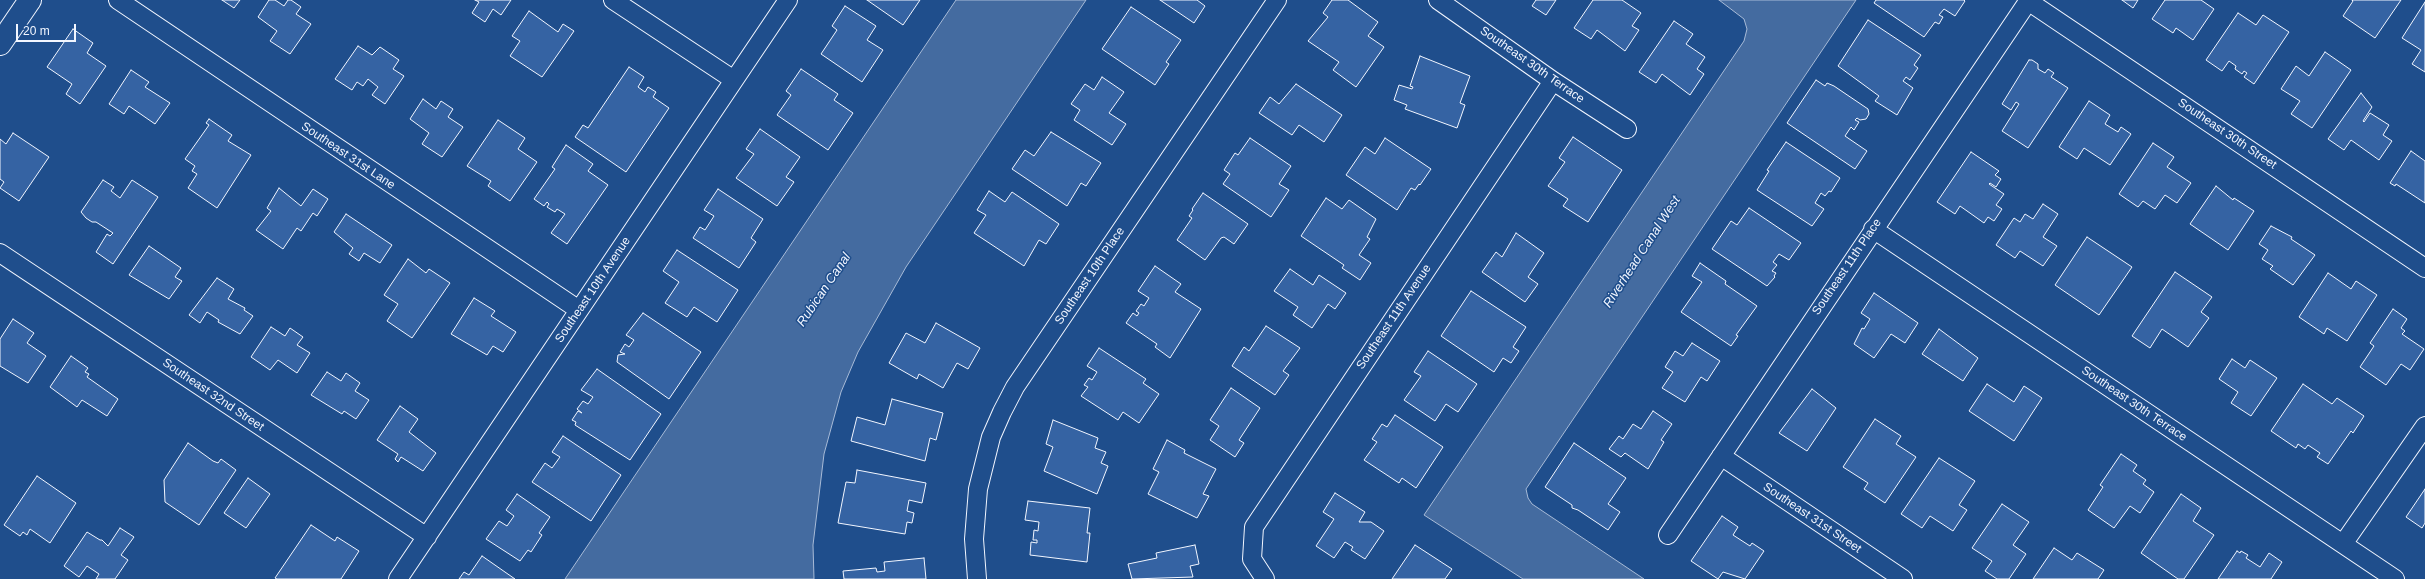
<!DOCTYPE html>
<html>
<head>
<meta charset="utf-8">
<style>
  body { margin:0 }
  #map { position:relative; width:2425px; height:579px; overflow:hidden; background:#1f4e8c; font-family:Arial,sans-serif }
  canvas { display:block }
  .scale { position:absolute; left:16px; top:24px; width:60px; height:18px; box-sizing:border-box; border:2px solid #f2f6ff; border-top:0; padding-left:5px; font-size:12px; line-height:14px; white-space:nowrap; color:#f2f6ff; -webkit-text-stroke:3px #1f4e8c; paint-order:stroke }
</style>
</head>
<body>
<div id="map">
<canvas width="2425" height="579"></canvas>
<div class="scale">20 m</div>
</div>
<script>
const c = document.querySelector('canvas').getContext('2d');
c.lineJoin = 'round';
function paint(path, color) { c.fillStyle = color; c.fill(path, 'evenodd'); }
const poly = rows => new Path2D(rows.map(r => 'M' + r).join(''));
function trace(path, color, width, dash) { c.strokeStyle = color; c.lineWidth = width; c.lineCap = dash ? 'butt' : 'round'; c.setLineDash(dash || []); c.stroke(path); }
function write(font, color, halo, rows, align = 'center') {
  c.font = font + ' Arial,sans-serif'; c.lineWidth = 3; c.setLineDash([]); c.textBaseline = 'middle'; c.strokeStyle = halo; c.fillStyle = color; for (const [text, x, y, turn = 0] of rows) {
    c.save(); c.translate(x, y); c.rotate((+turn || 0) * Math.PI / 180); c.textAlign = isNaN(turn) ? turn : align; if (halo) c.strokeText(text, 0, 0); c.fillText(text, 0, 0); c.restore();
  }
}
const water = poly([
  [956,0,1086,0,906,267,858,352,841,392,824,454,813,545,814,579,565,579,956,0],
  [1719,0,1856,0,1526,489,1528,498,1532,504,1644,579,1523,579,1424,515,1744,41,1747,29,1744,19,1719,0]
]);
const building = poly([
  [222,0,240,0,234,8,222,0],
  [269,0,275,0,284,6,288,0,291,0,301,7,296,14,311,24,290,54,270,41,277,31,258,17,269,0],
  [475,0,511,0,501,15,493,9,485,22,472,13,479,2,475,0],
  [867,0,920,0,903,25,867,0],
  [1160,0,1197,0,1205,6,1194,23,1160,0],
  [1332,0,1348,0,1378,22,1368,36,1384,47,1356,87,1333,70,1339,62,1308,41,1328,17,1323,13,1332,0],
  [1536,0,1556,0,1546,15,1532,6,1536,0],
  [1593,0,1622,0,1641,13,1632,26,1639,30,1625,51,1597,30,1591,39,1574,28,1593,0],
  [1876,0,1964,0,1965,1,1955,16,1944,9,1939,15,1943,17,1939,24,1935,22,1924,37,1874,3,1876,0],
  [2122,0,2138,0,2133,8,2122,0],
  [2165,0,2201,0,2214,9,2193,40,2176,28,2173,33,2152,19,2165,0],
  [2352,0,2401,0,2375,38,2343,16,2353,1,2352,0],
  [2425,2,2425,72,2412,64,2421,50,2402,38,2425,2],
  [845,6,876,26,867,40,883,50,862,82,821,54,837,30,832,26,845,6],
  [1131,7,1181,40,1166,62,1169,64,1155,85,1102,49,1131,7],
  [529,11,558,32,563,24,574,31,542,77,510,56,520,41,512,36,529,11],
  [2238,13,2256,25,2263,15,2289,32,2254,84,2244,77,2247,73,2244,71,2242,74,2235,69,2236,66,2229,61,2222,71,2206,60,2238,13],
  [1868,20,1921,55,1914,65,1918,68,1910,80,1906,77,1903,81,1913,88,1897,115,1875,101,1879,96,1838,66,1868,20],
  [1674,21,1693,34,1686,44,1705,57,1697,69,1704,74,1690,95,1662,74,1656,83,1639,72,1674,21],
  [73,29,93,43,87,53,106,66,80,104,66,94,72,84,47,67,73,29],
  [358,46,372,55,380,47,399,60,393,69,404,76,385,104,372,95,378,87,368,79,363,86,357,82,352,90,335,79,358,46],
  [2325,52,2351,70,2312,128,2291,114,2300,101,2281,89,2296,66,2309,76,2325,52],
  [1420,56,1470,76,1460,103,1465,105,1457,128,1405,109,1407,105,1394,100,1399,85,1412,89,1413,87,1410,86,1420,56],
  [2029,60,2032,60,2038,64,2038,69,2045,73,2048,69,2054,73,2051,77,2068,88,2028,148,2002,131,2019,104,2016,102,2011,110,2002,104,2029,60],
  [629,67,644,77,638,87,645,92,648,87,656,92,653,97,669,108,626,172,575,137,583,125,588,128,629,67],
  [801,69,838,94,834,100,853,113,828,150,777,115,791,95,786,91,801,69],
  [131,70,149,82,145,87,170,103,155,124,129,106,124,114,109,104,131,70],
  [1102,77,1124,92,1109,113,1126,124,1112,145,1074,120,1080,110,1071,104,1085,84,1094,90,1102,77],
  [1816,80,1825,86,1827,83,1834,86,1868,109,1869,114,1866,119,1860,120,1857,118,1855,120,1859,122,1854,130,1851,127,1845,136,1867,151,1855,169,1787,123,1816,80],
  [1296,84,1342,115,1324,142,1299,125,1292,135,1259,113,1270,97,1279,104,1296,84],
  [2361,93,2372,107,2363,121,2364,122,2370,113,2389,125,2383,135,2392,141,2379,160,2351,140,2344,150,2328,139,2361,93],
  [423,99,436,109,441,101,453,109,448,117,463,127,442,157,422,144,429,133,410,119,423,99],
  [2089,101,2110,115,2105,124,2118,132,2121,127,2131,134,2110,165,2084,148,2077,159,2059,147,2089,101],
  [209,119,232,135,228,141,251,155,217,208,188,188,197,174,192,171,195,166,185,159,209,125,206,123,209,119],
  [498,120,525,138,518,149,537,162,510,201,488,186,491,181,467,166,498,120],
  [760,129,800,157,786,177,794,182,777,206,736,178,754,154,746,149,760,129],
  [1051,132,1101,163,1086,186,1081,183,1067,206,1012,169,1025,150,1034,156,1051,132],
  [13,133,49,157,19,201,0,188,4,182,0,179,0,139,6,144,13,133],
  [1573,137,1622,170,1588,222,1563,206,1568,199,1548,186,1565,162,1559,158,1573,137],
  [1250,138,1291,166,1279,184,1289,190,1271,217,1223,184,1230,174,1224,170,1235,153,1238,155,1250,138],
  [1385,138,1431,169,1420,185,1419,184,1415,190,1411,188,1397,210,1346,175,1365,147,1375,154,1385,138],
  [1786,142,1840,178,1831,192,1829,191,1825,196,1821,193,1815,203,1824,209,1812,226,1757,190,1769,171,1767,170,1786,142],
  [2153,143,2174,157,2167,167,2191,183,2177,203,2165,195,2155,209,2143,201,2138,207,2119,194,2153,143],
  [566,145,593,164,588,171,608,185,567,244,551,233,565,214,557,209,555,212,547,207,549,204,547,202,544,206,534,199,555,169,552,167,566,145],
  [2411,151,2425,161,2425,203,2396,184,2395,186,2390,183,2411,151],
  [1971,152,1999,171,1995,175,2001,179,1996,187,1990,183,1989,184,2004,194,1996,205,2002,209,1994,221,1988,217,1984,223,1960,206,1955,214,1937,202,1971,152],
  [103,180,114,187,111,191,120,198,132,180,158,197,113,264,96,252,107,234,110,236,113,233,96,222,92,222,86,218,81,212,103,180],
  [2216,186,2233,200,2234,198,2254,211,2228,250,2190,224,2216,186],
  [279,188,301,206,313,189,328,199,317,216,313,213,301,231,297,228,283,249,256,230,271,211,267,208,279,188],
  [718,189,763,219,751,238,756,242,739,268,693,238,700,227,705,230,714,216,704,210,718,189],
  [989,191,1005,202,1012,192,1059,224,1046,244,1039,240,1024,266,974,233,986,215,977,210,989,191],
  [1203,193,1248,224,1234,244,1224,237,1221,238,1205,260,1177,240,1192,218,1189,216,1193,210,1192,209,1203,193],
  [1326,198,1342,209,1349,200,1376,219,1367,237,1370,239,1359,255,1371,263,1360,280,1342,268,1344,265,1301,236,1326,198],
  [2043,204,2058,214,2043,237,2057,246,2043,266,2020,251,2015,258,1996,245,2014,218,2020,222,2025,214,2033,219,2043,204],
  [1749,208,1801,243,1789,260,1779,254,1773,262,1777,265,1772,271,1776,273,1774,276,1775,277,1767,286,1712,249,1731,221,1737,225,1749,208],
  [346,214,392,245,380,263,364,253,359,261,349,254,353,248,334,232,346,214],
  [2271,226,2292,237,2291,239,2315,255,2293,285,2270,269,2273,266,2262,259,2268,250,2259,244,2271,226],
  [1516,233,1544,253,1528,277,1538,284,1525,302,1482,272,1496,252,1502,257,1516,233],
  [2087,237,2132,267,2099,315,2055,285,2087,237],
  [149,246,181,268,175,277,182,281,169,299,129,275,149,246],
  [677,250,738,290,717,322,694,307,687,317,665,303,679,282,663,271,677,250],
  [408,259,426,273,429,269,450,283,412,338,387,321,398,304,384,295,408,259],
  [1700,263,1726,281,1725,284,1757,306,1736,335,1738,336,1731,346,1681,312,1702,282,1692,276,1700,263],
  [1155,266,1181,284,1175,292,1201,309,1170,358,1155,347,1157,344,1126,323,1133,313,1137,316,1139,313,1136,311,1141,304,1144,306,1149,298,1138,291,1155,266],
  [1290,269,1313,285,1319,275,1346,293,1335,309,1328,304,1312,328,1293,315,1298,307,1274,291,1290,269],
  [2175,272,2212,297,2201,312,2209,318,2188,347,2162,329,2150,348,2132,336,2175,272],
  [2328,273,2351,289,2356,281,2377,295,2347,341,2327,328,2324,334,2299,317,2328,273],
  [217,278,234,289,228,299,245,308,244,310,253,316,240,334,218,322,219,320,207,312,200,323,189,315,217,278],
  [1471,291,1526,327,1513,347,1519,351,1511,363,1503,358,1494,372,1441,336,1471,291],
  [1874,293,1918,323,1905,343,1891,334,1874,358,1854,344,1862,328,1864,329,1870,319,1861,313,1874,293],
  [474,298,495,311,491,316,516,332,503,352,493,346,487,355,451,334,474,298],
  [2393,309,2407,319,2401,328,2405,331,2402,334,2424,349,2410,370,2401,364,2386,385,2360,367,2374,346,2370,343,2393,309],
  [643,313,701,352,669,399,617,362,618,355,625,354,620,352,625,344,629,347,634,340,626,335,643,313],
  [13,319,34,333,27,343,46,356,28,383,0,366,0,339,13,319],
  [936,323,980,348,968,369,957,363,943,388,919,374,917,379,889,363,906,333,925,343,936,323],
  [1266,326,1300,348,1283,371,1289,375,1275,395,1232,366,1244,347,1249,351,1266,326],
  [271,327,285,336,290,328,303,337,297,345,310,353,297,373,278,360,270,370,251,357,271,327],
  [1939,329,1978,358,1963,381,1922,354,1939,329],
  [1692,343,1720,361,1707,381,1701,377,1685,402,1662,388,1673,372,1665,367,1675,351,1683,356,1692,343],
  [1099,348,1146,379,1143,383,1159,394,1139,423,1123,412,1118,420,1081,396,1088,387,1084,385,1089,378,1092,380,1097,372,1087,366,1099,348],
  [1428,351,1477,384,1458,412,1446,404,1435,421,1404,400,1421,376,1414,372,1428,351],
  [71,356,88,368,85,372,89,374,87,377,118,399,107,416,82,400,77,407,50,387,71,356],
  [2232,359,2245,368,2250,360,2277,378,2251,416,2231,403,2238,392,2219,379,2232,359],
  [597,369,661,414,630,460,575,425,576,422,572,420,578,411,582,413,577,409,583,401,588,404,593,397,581,390,597,369],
  [327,372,341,381,346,373,360,383,355,391,369,400,356,419,344,411,342,414,311,395,327,372],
  [1987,384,2014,402,2024,386,2042,398,2014,441,1969,411,1987,384],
  [2303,384,2332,404,2337,398,2364,416,2353,433,2351,431,2328,464,2317,457,2320,453,2308,445,2305,449,2298,444,2296,448,2271,431,2303,384],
  [1231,388,1260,408,1239,440,1244,443,1235,457,1210,440,1219,426,1210,420,1231,388],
  [1812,389,1836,408,1807,451,1779,433,1812,389],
  [892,399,943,413,936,440,930,438,925,461,851,441,857,417,885,425,892,399],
  [400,406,418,419,409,432,436,453,423,471,401,457,398,462,395,459,398,454,377,440,400,406],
  [1653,411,1672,424,1661,440,1664,442,1648,469,1625,453,1621,457,1609,449,1619,436,1623,439,1633,424,1641,429,1653,411],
  [1395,415,1443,447,1416,488,1402,478,1399,483,1364,460,1377,442,1372,439,1382,424,1387,427,1395,415],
  [1875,419,1901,436,1896,444,1916,457,1885,503,1864,489,1868,483,1843,467,1875,419],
  [1053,420,1098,438,1095,448,1106,452,1101,463,1108,466,1097,494,1044,471,1053,447,1046,444,1053,420],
  [563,436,621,475,591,521,532,482,545,463,552,468,560,457,552,452,563,436],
  [1167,440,1185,450,1184,453,1216,469,1203,494,1209,496,1197,518,1148,494,1159,472,1153,469,1167,440],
  [188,443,213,461,218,463,221,459,236,470,199,525,165,502,164,480,188,443],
  [1574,443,1626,478,1608,504,1620,512,1608,530,1578,510,1572,508,1572,505,1545,487,1574,443],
  [2121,454,2137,465,2133,471,2146,480,2143,484,2154,492,2140,513,2130,506,2114,528,2088,510,2103,487,2100,485,2121,454],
  [1939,458,1975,481,1959,505,1967,510,1953,531,1930,516,1922,528,1901,514,1939,458],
  [857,470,926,483,922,503,909,500,907,511,914,513,912,523,907,522,905,534,838,523,846,482,855,483,857,470],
  [37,476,76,503,50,543,30,529,27,535,23,532,20,536,4,525,37,476],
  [248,478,270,494,246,528,224,513,248,478],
  [2425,489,2425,523,2422,528,2406,517,2425,489],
  [1335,493,1365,512,1359,522,1371,522,1384,531,1365,559,1351,550,1353,547,1345,542,1334,558,1316,546,1334,519,1323,512,1335,493],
  [517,494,550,517,539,533,542,535,531,552,528,550,520,561,486,539,499,521,507,526,514,516,506,510,517,494],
  [2181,494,2201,508,2193,521,2214,535,2184,579,2178,579,2141,553,2181,494],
  [1028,501,1090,508,1087,533,1090,533,1087,562,1030,555,1031,542,1037,543,1037,540,1033,540,1034,530,1038,531,1039,522,1025,520,1028,501],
  [2002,504,2029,522,2013,545,2026,554,2009,579,1997,579,1985,571,1992,561,1972,548,2002,504],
  [1722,516,1738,527,1733,535,1750,546,1752,543,1764,551,1745,579,1723,572,1718,579,1691,561,1722,516],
  [311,525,335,541,337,537,359,551,341,579,277,579,275,578,311,525],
  [120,528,134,537,121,555,128,560,115,579,96,579,99,574,87,566,79,577,64,566,87,532,100,540,102,540,108,546,120,528],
  [1195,545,1199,564,1190,566,1193,577,1132,579,1128,564,1157,558,1156,553,1195,545],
  [1415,545,1452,569,1445,579,1392,579,1415,545],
  [2054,548,2072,560,2077,553,2104,570,2098,579,2033,579,2054,548],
  [2237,551,2240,553,2241,551,2248,555,2246,558,2260,567,2269,553,2282,562,2271,579,2218,579,2237,551],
  [482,556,515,579,459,579,464,572,469,575,482,556],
  [924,558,926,579,844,579,843,571,876,568,877,572,885,571,884,562,924,558]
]);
const minor = poly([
  [118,0,579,310],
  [613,0,734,80],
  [1438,0,1553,81,1627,129],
  [2028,1,2425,268],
  [1873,229,2395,579],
  [0,253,427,537],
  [1721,456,1903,579],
  [1668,535,2029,0],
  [2343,544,2425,426],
  [398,579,788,0],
  [977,579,974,539,978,489,991,437,1002,412,1015,387,1277,0],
  [1265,579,1252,559,1254,527,1553,81]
]);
const secondary = poly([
  [0,44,30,0]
]);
const streetNames = [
  ["Southeast 30th Terrace",1532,65,35],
  ["Southeast 30th Street",2227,134,34],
  ["Southeast 31st Lane",348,156,34],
  ["Southeast 11th Place",1847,267,-56],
  ["Southeast 10th Place",1090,276,-56],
  ["Southeast 10th Avenue",593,290,-56],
  ["Southeast 11th Avenue",1394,317,-56],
  ["Southeast 32nd Street",213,395,34],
  ["Southeast 30th Terrace",2134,404,34],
  ["Southeast 31st Street",1812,518,34]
];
const waterNames = [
  ["Riverhead Canal West",1642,252,-57],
  ["Rubican Canal",824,290,-56]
];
paint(water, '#446ba0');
trace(water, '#a8bbd7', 1);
paint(building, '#3563a3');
trace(building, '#f2f6ff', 1);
trace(minor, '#f2f6ff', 20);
trace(secondary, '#f2f6ff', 24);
trace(minor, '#1f4e8c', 18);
trace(secondary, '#1f4e8c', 22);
write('12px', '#f2f6ff', '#1f4e8c', streetNames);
write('italic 13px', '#f2f6ff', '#1f4e8c', waterNames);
</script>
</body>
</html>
